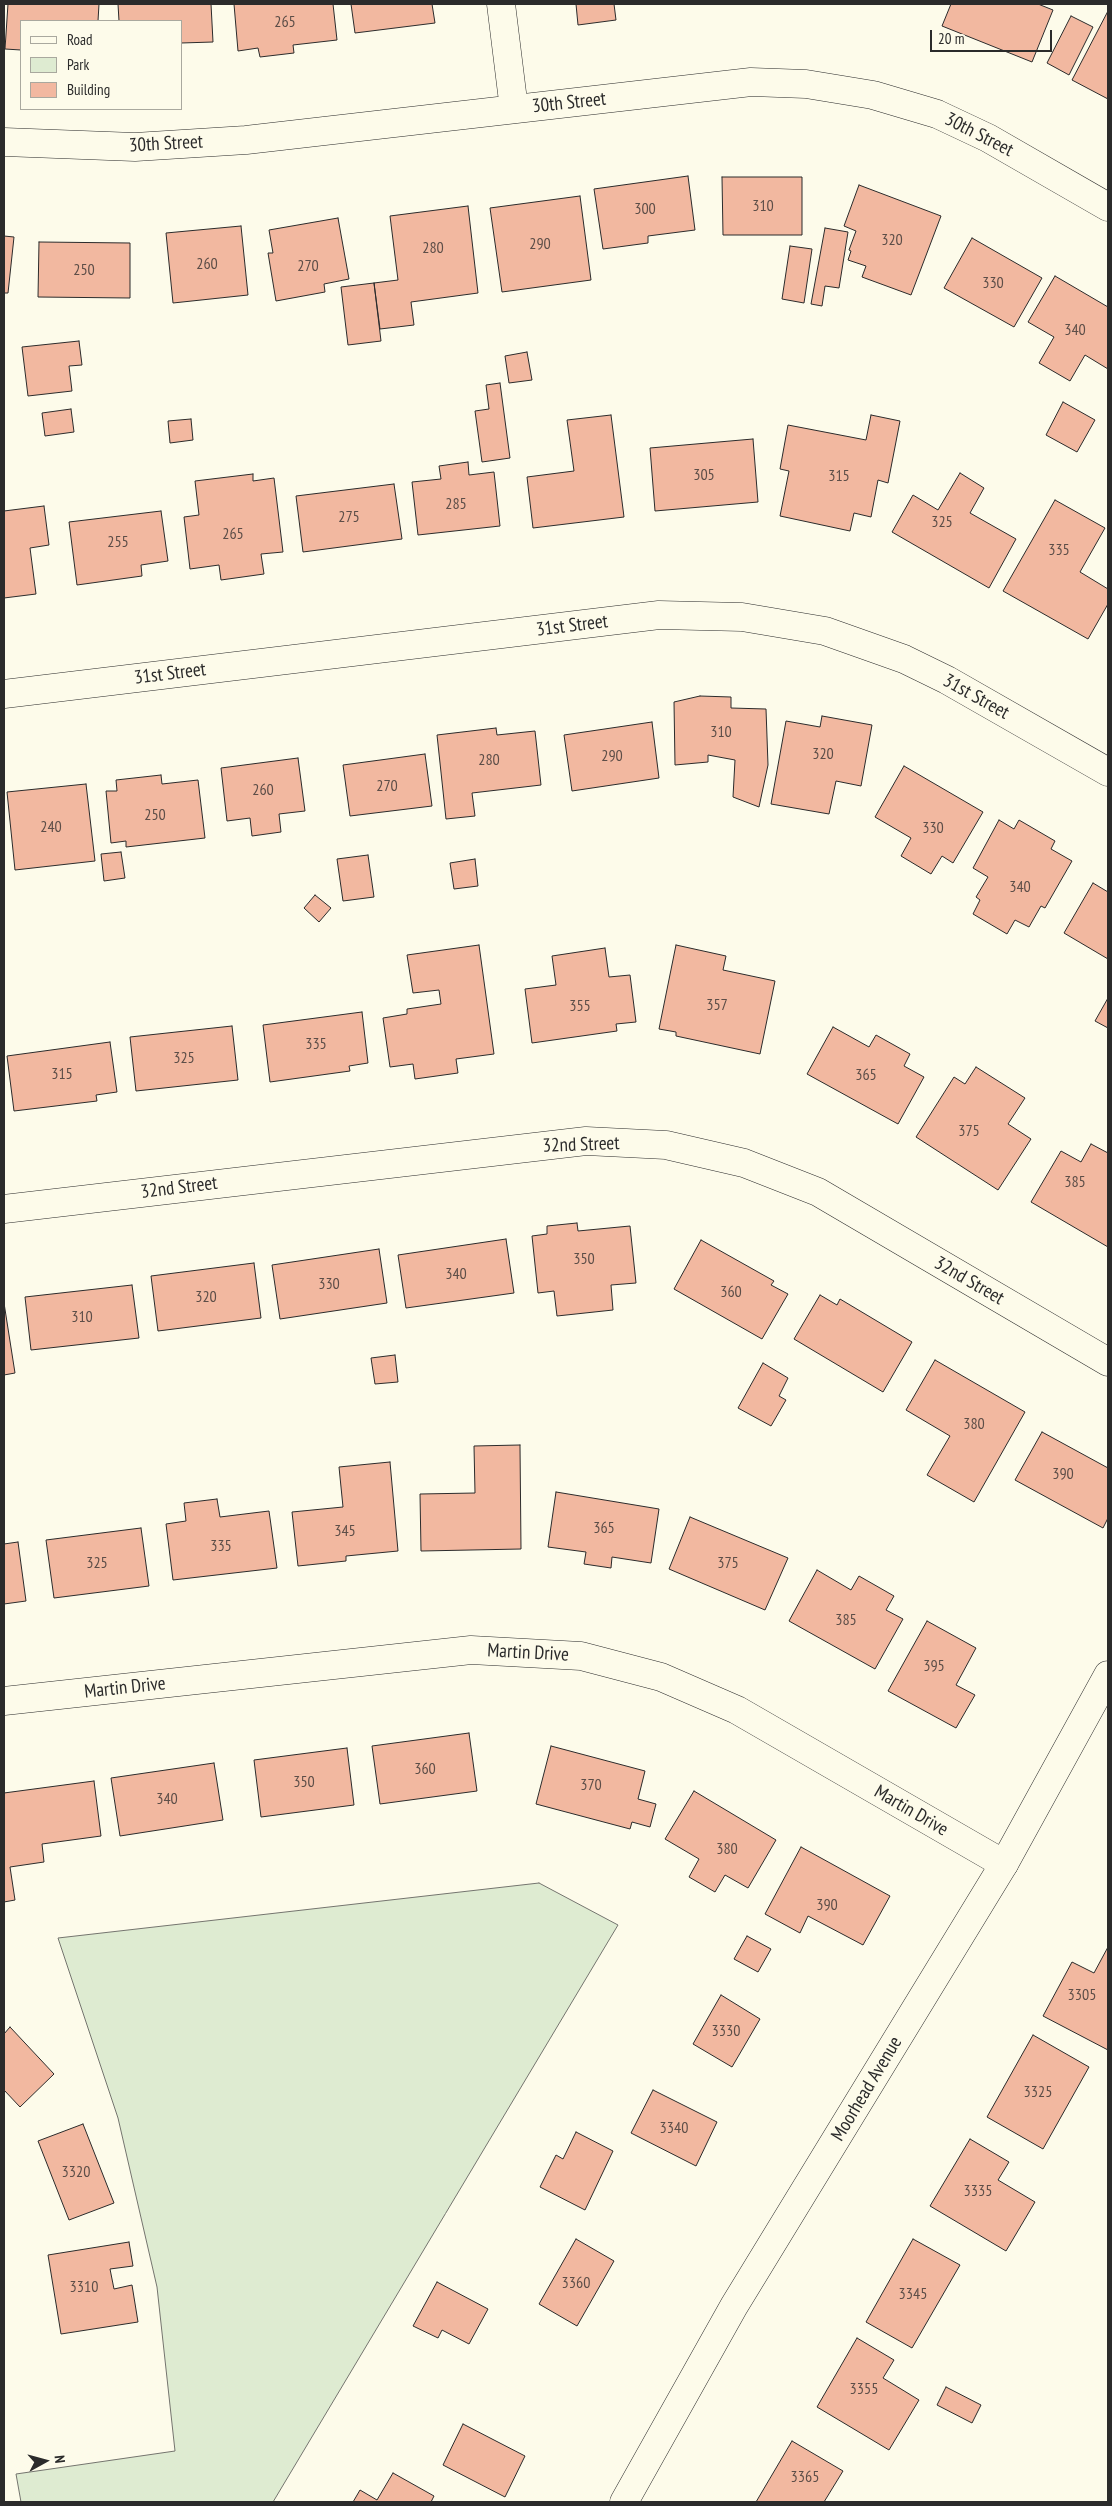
<!DOCTYPE html>
<html>
<head>
<meta charset="utf-8">
<style>
  body { margin:0 }
  #map { position:relative; width:1112px; height:2506px; overflow:hidden; background:#fdfbea; font-family:"PT Sans Narrow",sans-serif }
  canvas { display:block }
  .frame { position:absolute; inset:0; border:5px solid #2b2b2b; pointer-events:none }
  .legend { position:absolute; left:20px; top:20px; width:162px; height:90px; box-sizing:border-box; background:#fdfbea; border:1px solid #a9a89e; margin:0; padding:6px 9px; list-style:none; font-size:15px; color:#2b2b2b }
  .legend li { display:flex; align-items:center; gap:10px; height:25px }
  .legend b { width:25px; border:1px solid #a9a89e }
  .north { position:absolute; left:20px; top:2436px; width:50px; height:50px; -webkit-text-stroke:4px #fdfbea; paint-order:stroke; rotate:83deg; font-size:14px; font-weight:700; line-height:20px; text-align:center; color:#2b2b2b }
  .north::after { content:''; display:block; margin:auto; width:18px; height:22px; background:#2b2b2b; clip-path:polygon(50% 0,100% 100%,50% 72%,0 100%) }
  .scale { position:absolute; left:930px; top:30px; width:122px; height:22px; box-sizing:border-box; border:2px solid #2b2b2b; border-top:0; padding-left:6px; font-size:15px; line-height:18px; white-space:nowrap; color:#2b2b2b; -webkit-text-stroke:4px #fdfbea; paint-order:stroke }
</style>
</head>
<body>
<div id="map">
<canvas width="1112" height="2506"></canvas>
<div class="frame"></div>
<ul class="legend">
<li><b style="height:6px;background:#fdfbea"></b>Road</li>
<li><b style="height:14px;background:#deebd1"></b>Park</li>
<li><b style="height:14px;background:#f2b8a0"></b>Building</li>
</ul>
<div class="north">N</div>
<div class="scale">20 m</div>
</div>
<script>
const c = document.querySelector('canvas').getContext('2d');
c.lineJoin = 'round';
function paint(path, color) { c.fillStyle = color; c.fill(path, 'evenodd'); }
const poly = rows => new Path2D(rows.map(r => 'M' + r).join(''));
function trace(path, color, width, dash) { c.strokeStyle = color; c.lineWidth = width; c.lineCap = dash ? 'butt' : 'round'; c.setLineDash(dash || []); c.stroke(path); }
function write(font, color, halo, rows, align = 'center') {
  c.font = font + ' "PT Sans Narrow",sans-serif'; c.lineWidth = 4; c.setLineDash([]); c.textBaseline = 'middle'; c.strokeStyle = halo; c.fillStyle = color; for (const [text, x, y, turn = 0] of rows) {
    c.save(); c.translate(x, y); c.rotate((+turn || 0) * Math.PI / 180); c.textAlign = isNaN(turn) ? turn : align; if (halo) c.strokeText(text, 0, 0); c.fillText(text, 0, 0); c.restore();
  }
}
const green = poly([
  [539,1883,618,1925,273,2502,21,2502,16,2474,175,2451,157,2287,118,2118,58,1938,539,1883]
]);
const building = poly([
  [8,4,99,4,98,21,21,21,21,50,5,49,8,4],
  [118,4,211,4,213,42,181,43,181,21,119,21,118,4],
  [234,4,333,4,337,40,293,45,294,53,260,57,258,48,238,51,234,4],
  [351,4,432,4,435,23,355,33,351,4],
  [576,4,614,4,616,20,578,25,576,4],
  [951,4,1038,4,1053,10,1032,62,942,26,951,4],
  [1108,11,1108,99,1072,80,1108,11],
  [1071,16,1093,27,1069,75,1047,63,1071,16],
  [688,176,695,230,648,236,648,243,603,249,594,189,688,176],
  [722,177,802,177,802,235,723,235,722,177],
  [859,185,941,216,911,295,862,277,866,266,848,260,851,251,849,250,856,231,844,226,859,185],
  [580,196,591,280,502,292,490,208,580,196],
  [468,206,478,293,411,302,414,325,380,329,374,283,398,280,390,216,468,206],
  [338,218,349,279,324,284,325,292,276,301,268,253,273,253,269,230,338,218],
  [241,226,248,295,173,303,166,233,241,226],
  [825,228,848,232,839,288,825,286,822,306,811,304,825,228],
  [4,236,14,237,8,293,4,293,4,236],
  [972,238,1042,278,1014,327,944,288,972,238],
  [39,242,130,243,130,298,38,297,39,242],
  [790,246,812,249,804,303,782,299,790,246],
  [1055,276,1108,307,1108,369,1085,355,1070,381,1039,363,1054,337,1028,322,1055,276],
  [374,283,381,341,348,345,341,287,374,283],
  [79,341,82,365,69,366,72,391,28,396,22,347,79,341],
  [527,352,532,380,509,383,505,356,527,352],
  [500,383,510,458,482,462,475,411,489,409,486,385,500,383],
  [1063,402,1095,420,1077,452,1046,435,1063,402],
  [71,409,74,432,45,436,42,413,71,409],
  [611,415,624,517,533,528,527,477,574,471,567,420,611,415],
  [871,415,900,421,888,483,878,480,871,517,854,513,850,531,780,516,789,471,780,469,788,425,866,440,871,415],
  [191,419,193,440,170,443,168,421,191,419],
  [753,439,758,502,655,511,650,448,753,439],
  [468,462,469,475,494,472,500,526,418,535,412,482,441,479,439,466,468,462],
  [960,473,984,488,970,513,1016,539,989,588,892,532,913,495,938,510,960,473],
  [253,474,253,481,274,478,283,552,261,554,264,574,221,580,219,565,190,569,184,517,199,515,195,481,253,474],
  [394,484,402,539,303,552,296,496,394,484],
  [1055,500,1105,528,1080,572,1108,589,1108,604,1088,639,1003,591,1055,500],
  [44,506,49,545,30,548,36,594,4,598,4,511,44,506],
  [161,511,168,561,141,565,142,576,77,585,69,522,161,511],
  [700,696,731,697,731,708,766,709,768,765,759,807,733,797,735,760,708,755,708,762,675,765,674,702,700,696],
  [822,716,872,725,861,786,836,781,829,814,771,804,786,721,820,727,822,716],
  [652,722,659,778,572,791,564,735,652,722],
  [496,728,497,735,535,731,541,785,472,793,475,816,446,819,437,735,496,728],
  [425,754,432,806,350,816,343,765,425,754],
  [298,758,305,811,279,814,281,832,252,836,250,818,227,821,221,768,298,758],
  [904,766,983,812,953,863,942,856,931,874,901,856,911,838,875,817,904,766],
  [161,775,162,784,198,780,205,838,126,847,126,841,111,843,106,791,117,791,116,780,161,775],
  [86,784,95,861,15,870,7,792,86,784],
  [999,820,1014,829,1019,820,1055,841,1051,849,1072,861,1045,908,1041,906,1029,927,1015,920,1007,934,973,914,980,900,976,897,988,877,973,868,999,820],
  [121,852,125,878,104,881,101,854,121,852],
  [368,855,374,897,343,901,337,859,368,855],
  [475,859,478,886,454,889,450,863,475,859],
  [1093,883,1108,892,1108,959,1064,933,1093,883],
  [315,895,331,908,319,922,304,908,315,895],
  [479,945,494,1054,456,1059,458,1073,415,1079,413,1064,390,1067,383,1018,407,1014,407,1009,441,1004,439,990,413,993,407,955,479,945],
  [676,945,726,956,723,970,775,981,760,1054,676,1036,676,1032,659,1029,676,945],
  [605,948,609,977,630,975,636,1022,616,1024,617,1031,532,1043,525,989,556,985,552,956,605,948],
  [1108,998,1108,1028,1095,1021,1108,998],
  [362,1012,368,1063,349,1066,350,1071,270,1082,263,1025,362,1012],
  [232,1026,238,1080,136,1091,130,1037,232,1026],
  [833,1027,869,1047,876,1035,910,1054,904,1066,924,1077,898,1124,807,1074,833,1027],
  [110,1042,117,1092,96,1095,97,1101,14,1111,7,1056,110,1042],
  [976,1067,1025,1098,1008,1124,1031,1139,998,1190,916,1137,954,1077,965,1084,976,1067],
  [1091,1144,1108,1153,1108,1247,1031,1202,1061,1151,1081,1162,1091,1144],
  [577,1223,578,1231,630,1226,636,1283,611,1285,613,1310,557,1316,554,1291,538,1293,532,1236,547,1234,547,1226,577,1223],
  [506,1239,514,1293,406,1308,398,1255,506,1239],
  [701,1240,774,1281,771,1285,788,1294,762,1339,674,1289,701,1240],
  [379,1249,387,1303,280,1319,272,1265,379,1249],
  [254,1263,261,1318,158,1331,151,1276,254,1263],
  [132,1285,139,1338,31,1350,25,1297,132,1285],
  [820,1295,837,1305,840,1299,912,1342,883,1392,794,1339,820,1295],
  [4,1303,15,1373,4,1375,4,1303],
  [395,1355,398,1382,375,1384,371,1358,395,1355],
  [935,1360,1025,1412,974,1502,927,1475,950,1436,906,1410,935,1360],
  [763,1363,788,1378,779,1396,786,1400,771,1426,738,1408,763,1363],
  [1042,1432,1108,1468,1108,1518,1103,1528,1015,1480,1042,1432],
  [520,1445,521,1549,421,1551,420,1494,475,1493,474,1446,520,1445],
  [390,1462,398,1551,346,1556,346,1561,298,1566,292,1512,343,1507,339,1467,390,1462],
  [556,1492,659,1509,651,1563,612,1557,611,1568,584,1564,586,1552,548,1547,556,1492],
  [217,1499,220,1517,269,1511,277,1568,173,1580,166,1524,186,1521,184,1503,217,1499],
  [690,1517,788,1558,765,1610,669,1569,690,1517],
  [141,1528,149,1586,54,1598,46,1540,141,1528],
  [18,1542,26,1601,4,1604,4,1544,18,1542],
  [817,1570,851,1590,859,1576,894,1596,886,1610,903,1619,875,1669,789,1621,817,1570],
  [927,1621,976,1648,956,1685,975,1695,956,1728,888,1691,927,1621],
  [469,1733,477,1791,380,1804,372,1746,469,1733],
  [551,1746,645,1771,638,1799,656,1804,650,1827,632,1822,630,1829,536,1804,551,1746],
  [347,1748,354,1805,261,1817,254,1760,347,1748],
  [214,1763,223,1820,120,1836,111,1778,214,1763],
  [94,1781,101,1836,42,1844,44,1862,10,1867,15,1900,4,1902,4,1793,94,1781],
  [694,1791,776,1840,748,1888,725,1875,715,1892,689,1877,699,1859,665,1839,694,1791],
  [801,1847,890,1896,863,1945,808,1916,800,1933,765,1914,801,1847],
  [747,1936,771,1949,758,1972,734,1959,747,1936],
  [1108,1947,1108,2050,1043,2016,1072,1962,1094,1973,1108,1947],
  [721,1995,760,2019,732,2067,693,2044,721,1995],
  [10,2027,54,2074,20,2107,4,2090,4,2034,10,2027],
  [1033,2035,1089,2067,1043,2149,987,2117,1033,2035],
  [653,2090,717,2122,696,2166,631,2133,653,2090],
  [83,2124,114,2203,69,2220,38,2141,83,2124],
  [576,2132,613,2151,585,2210,540,2187,556,2155,563,2159,576,2132],
  [970,2139,1009,2162,998,2180,1035,2202,1006,2251,930,2206,970,2139],
  [576,2239,614,2261,577,2326,539,2304,576,2239],
  [913,2239,960,2265,912,2348,866,2322,913,2239],
  [129,2242,133,2266,110,2269,114,2289,132,2285,138,2322,61,2334,48,2255,129,2242],
  [437,2282,488,2309,469,2344,442,2330,438,2338,413,2326,437,2282],
  [857,2338,894,2360,883,2378,919,2400,889,2450,817,2407,857,2338],
  [946,2387,981,2405,972,2423,937,2405,946,2387],
  [463,2424,525,2456,505,2497,443,2465,463,2424],
  [792,2441,843,2471,824,2502,756,2502,792,2441],
  [393,2473,434,2496,431,2502,353,2502,360,2490,377,2500,393,2473]
]);
const street = poly([
  [501,4,514,109],
  [4,142,135,147,246,140,751,82,806,84,873,95,937,114,988,138,1108,207],
  [4,694,659,615,742,617,825,631,904,659,947,680,1108,772],
  [4,1209,586,1141,666,1145,744,1163,818,1192,1108,1362],
  [4,1701,471,1650,581,1656,661,1677,737,1710,1004,1864]
]);
const secondary = poly([
  [624,2502,734,2306,1004,1864,1108,1675]
]);
const numberNames = [
  ["265",285,22],
  ["310",763,206],
  ["300",645,209],
  ["320",892,240],
  ["290",540,244],
  ["280",433,248],
  ["260",207,264],
  ["270",308,266],
  ["250",84,270],
  ["330",993,283],
  ["340",1075,330],
  ["305",704,475],
  ["315",839,476],
  ["285",456,504],
  ["275",349,517],
  ["325",942,522],
  ["265",233,534],
  ["255",118,542],
  ["335",1059,550],
  ["310",721,732],
  ["320",823,754],
  ["290",612,756],
  ["280",489,760],
  ["270",387,786],
  ["260",263,790],
  ["250",155,815],
  ["240",51,827],
  ["330",933,828],
  ["340",1020,887],
  ["357",717,1005],
  ["355",580,1006],
  ["335",316,1044],
  ["325",184,1058],
  ["315",62,1074],
  ["365",866,1075],
  ["375",969,1131],
  ["385",1075,1182],
  ["350",584,1259],
  ["340",456,1274],
  ["330",329,1284],
  ["360",731,1292],
  ["320",206,1297],
  ["310",82,1317],
  ["380",974,1424],
  ["390",1063,1474],
  ["365",604,1528],
  ["345",345,1531],
  ["335",221,1546],
  ["325",97,1563],
  ["375",728,1563],
  ["385",846,1620],
  ["395",934,1666],
  ["360",425,1769],
  ["350",304,1782],
  ["370",591,1785],
  ["340",167,1799],
  ["380",727,1849],
  ["390",827,1905],
  ["3305",1082,1995],
  ["3330",726,2031],
  ["3325",1038,2092],
  ["3340",674,2128],
  ["3320",76,2172],
  ["3335",978,2191],
  ["3360",576,2283],
  ["3310",84,2287],
  ["3345",913,2294],
  ["3355",864,2389],
  ["3365",805,2477]
];
const streetNames = [
  ["30th Street",569,103,-6],
  ["30th Street",979,135,27],
  ["30th Street",166,144,-3],
  ["31st Street",572,626,-7],
  ["31st Street",170,674,-7],
  ["31st Street",976,697,29],
  ["32nd Street",581,1145,-2],
  ["32nd Street",179,1188,-7],
  ["32nd Street",969,1281,30],
  ["Martin Drive",528,1653,3],
  ["Martin Drive",125,1688,-6],
  ["Martin Drive",911,1811,30],
  ["Moorhead Avenue",867,2089,-59]
];
paint(green, '#deebd1');
trace(green, '#74746e', 1);
paint(building, '#f2b8a0');
trace(building, '#2b2b2b', 1);
trace(street, '#2b2b2b', 29);
trace(secondary, '#2b2b2b', 29);
trace(street, '#fdfbea', 28);
trace(secondary, '#fdfbea', 28);
write('16px', '#5d4e48', null, numberNames);
write('19px', '#2b2b2b', '#fdfbea', streetNames);
</script>
</body>
</html>
